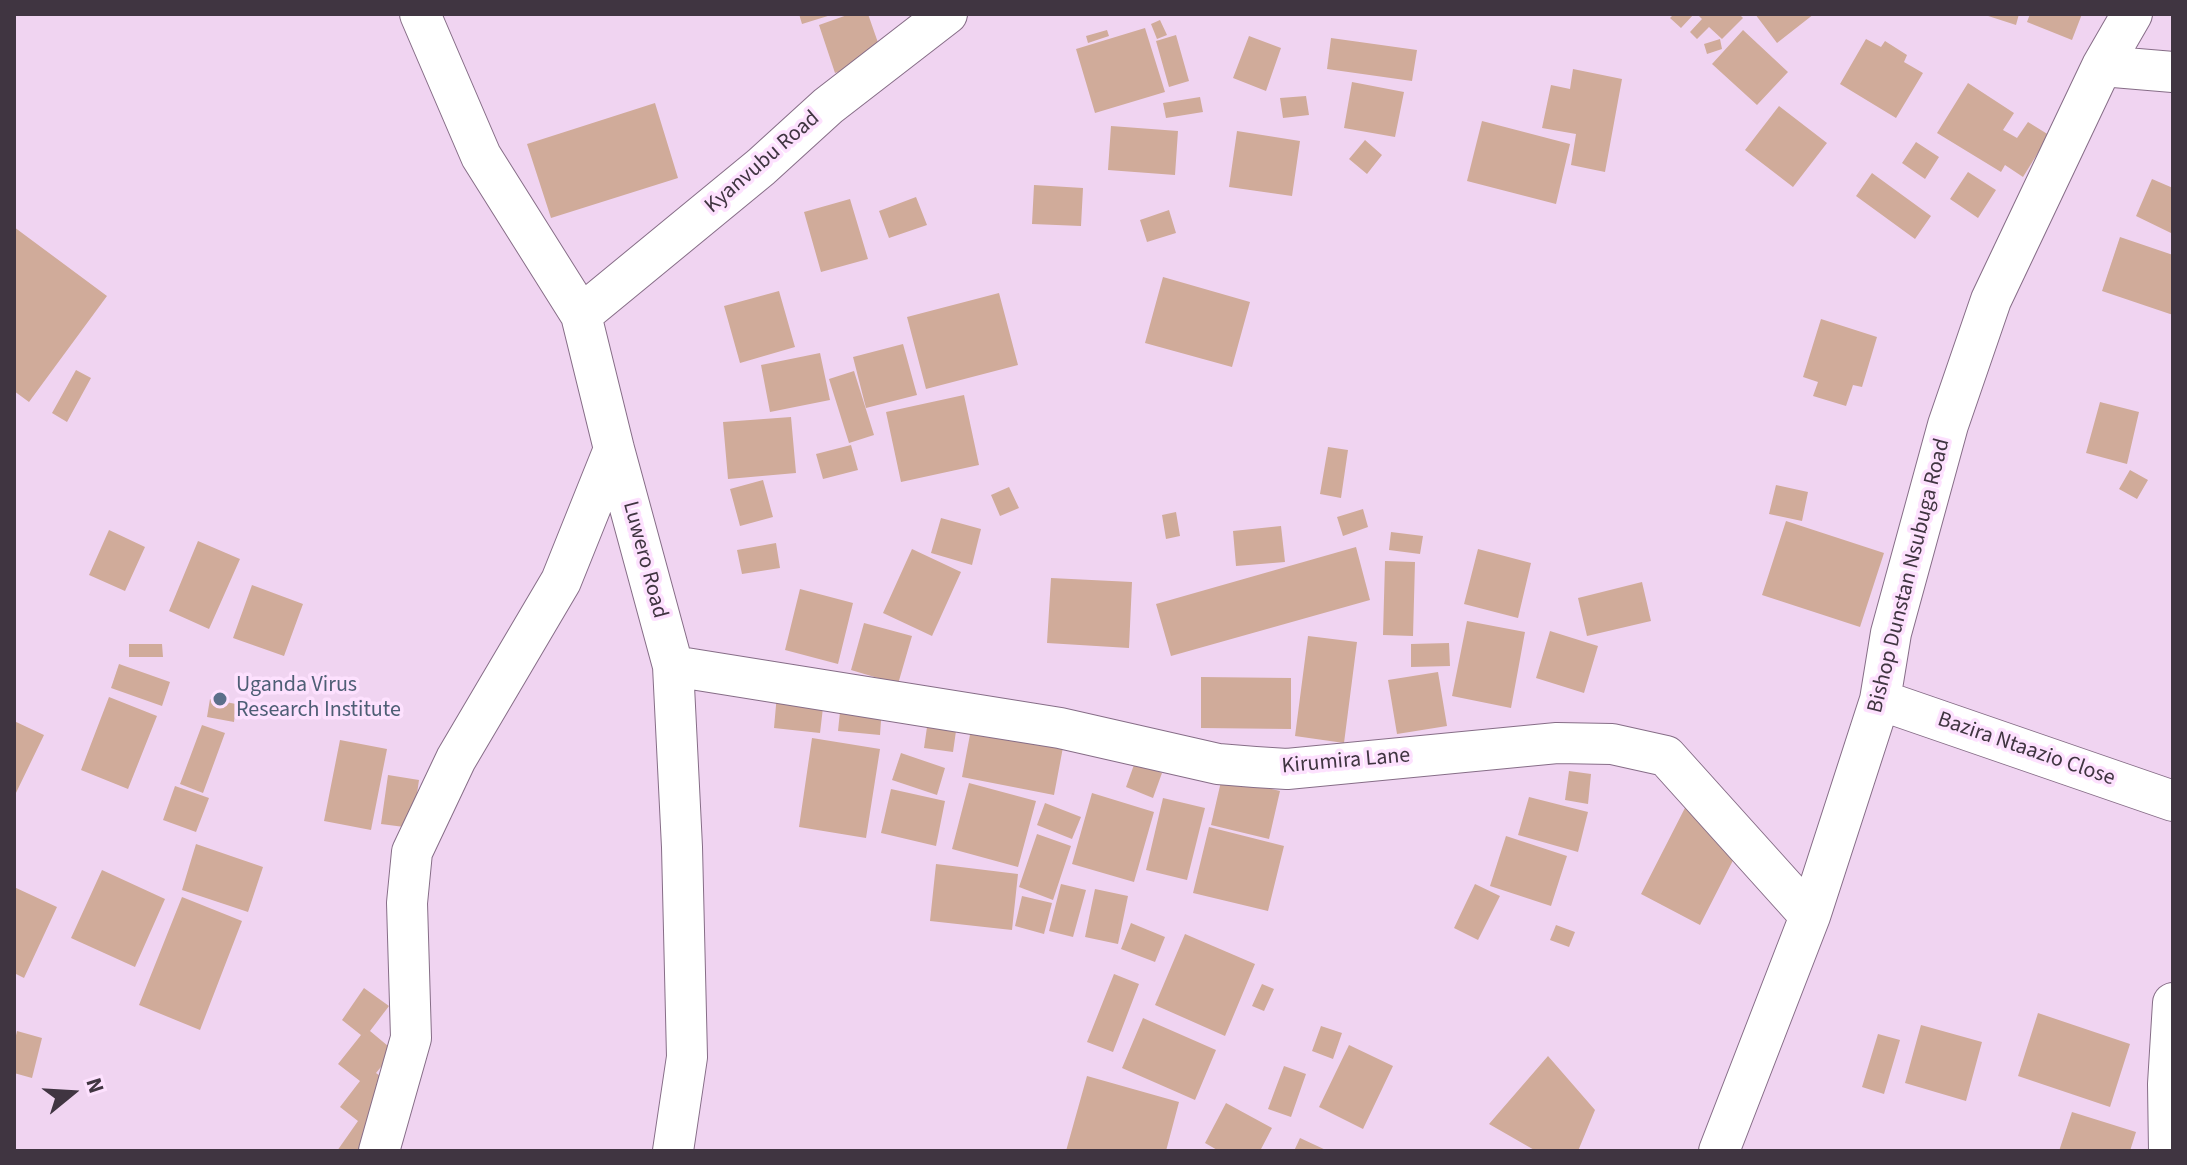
<!DOCTYPE html>
<html>
<head>
<meta charset="utf-8">
<style>
  body { margin:0 }
  #map { position:relative; width:2187px; height:1165px; overflow:hidden; background:#f0d4f1; font-family:"Source Sans 3",sans-serif }
  canvas { display:block }
  .frame { position:absolute; inset:0; border:16px solid #403541; pointer-events:none }
  .north { position:absolute; left:32px; top:1053px; width:80px; height:80px; -webkit-text-stroke:6px #fde1fe; paint-order:stroke; rotate:72deg; font-size:22px; font-weight:700; line-height:32px; text-align:center; color:#403541 }
  .north::after { content:''; display:block; margin:auto; width:28px; height:36px; background:#403541; clip-path:polygon(50% 0,100% 100%,50% 72%,0 100%) }
</style>
</head>
<body>
<div id="map">
<canvas width="2187" height="1165"></canvas>
<div class="frame"></div>
<div class="north">N</div>
</div>
<script>
const c = document.querySelector('canvas').getContext('2d');
c.lineJoin = 'round';
function paint(path, color) { c.fillStyle = color; c.fill(path, 'evenodd'); }
const poly = rows => new Path2D(rows.map(r => 'M' + r).join(''));
function trace(path, color, width, dash) { c.strokeStyle = color; c.lineWidth = width; c.lineCap = dash ? 'butt' : 'round'; c.setLineDash(dash || []); c.stroke(path); }
function write(font, color, halo, rows, align = 'center') {
  c.font = font + ' "Source Sans 3",sans-serif'; c.lineWidth = 7; c.setLineDash([]); c.textBaseline = 'middle'; c.strokeStyle = halo; c.fillStyle = color; for (const [text, x, y, turn = 0] of rows) {
    c.save(); c.translate(x, y); c.rotate((+turn || 0) * Math.PI / 180); c.textAlign = isNaN(turn) ? turn : align; if (halo) c.strokeText(text, 0, 0); c.fillText(text, 0, 0); c.restore();
  }
}
const building = poly([
  [799,14,831,14,831,15,802,24],
  [850,14,868,14,883,57,835,73,819,25],
  [1674,14,1694,14,1681,28,1670,18],
  [1697,14,1739,14,1743,18,1722,39,1709,27,1697,39,1690,32,1702,19],
  [1755,14,1814,14,1777,43],
  [1982,14,2019,14,2016,25],
  [2030,14,2082,14,2072,40,2027,22],
  [1160,20,1167,35,1157,39,1151,24],
  [1145,28,1165,92,1095,113,1076,49],
  [1107,30,1109,36,1088,43,1086,36],
  [1743,30,1788,72,1757,105,1712,64],
  [1176,35,1189,81,1169,87,1156,41],
  [1249,36,1281,48,1266,91,1233,78],
  [1331,38,1417,50,1412,81,1327,69],
  [1720,39,1722,49,1707,54,1704,44],
  [1866,39,1881,47,1885,41,1907,55,1904,62,1923,73,1896,118,1840,84],
  [1573,69,1622,79,1605,172,1571,165,1576,134,1542,128,1551,85,1570,89],
  [1352,82,1404,92,1395,137,1344,128],
  [1968,83,2014,113,2003,130,2017,138,2028,122,2049,135,2023,177,2005,165,2001,172,1937,133],
  [1306,96,1309,115,1283,118,1280,98],
  [1200,97,1203,112,1166,118,1163,103],
  [655,103,678,178,551,218,527,144],
  [1779,106,1827,143,1793,187,1745,150],
  [1482,121,1570,144,1556,204,1467,181],
  [1111,126,1178,131,1175,175,1108,170],
  [1237,131,1300,141,1292,196,1229,187],
  [1365,140,1382,155,1367,174,1349,159],
  [1916,142,1939,157,1925,179,1902,163],
  [1968,172,1996,190,1978,218,1950,199],
  [1872,173,1931,216,1915,239,1856,196],
  [2152,179,2173,188,2173,234,2136,216],
  [1034,185,1083,188,1081,226,1032,224],
  [916,197,927,225,889,238,879,211],
  [850,199,868,259,821,272,804,212],
  [1169,210,1176,233,1147,242,1140,220],
  [14,227,107,296,29,402,14,391],
  [2120,237,2173,255,2173,315,2102,291],
  [1163,277,1250,302,1232,367,1145,343],
  [779,291,795,347,740,363,724,306],
  [999,293,1018,365,926,389,907,317],
  [1821,319,1877,337,1862,387,1853,385,1846,406,1813,396,1818,382,1803,377],
  [903,344,917,395,866,408,853,357],
  [820,353,830,400,770,412,761,365],
  [76,370,91,378,67,422,52,413],
  [854,371,874,435,849,443,829,379],
  [964,395,979,465,901,482,886,412],
  [2100,402,2139,412,2127,464,2086,453],
  [791,417,796,473,728,479,723,422],
  [851,445,858,470,823,479,816,454],
  [1328,447,1348,450,1341,498,1320,494],
  [2130,470,2148,480,2137,499,2119,489],
  [763,480,773,517,740,526,730,489],
  [1776,485,1808,492,1802,521,1769,514],
  [1009,487,1019,508,1000,516,991,495],
  [1363,509,1368,527,1343,536,1337,517],
  [1176,512,1180,536,1166,539,1162,515],
  [941,518,981,529,972,565,931,553],
  [1786,521,1884,553,1860,627,1762,595],
  [1281,526,1285,562,1236,566,1233,531],
  [109,530,145,547,125,591,89,575],
  [1391,532,1423,536,1420,554,1389,550],
  [198,541,240,559,209,629,169,611],
  [776,543,780,568,742,574,737,550],
  [1356,547,1370,600,1171,656,1156,604],
  [912,549,961,572,932,636,883,613],
  [1478,549,1531,563,1518,618,1464,604],
  [1385,561,1415,562,1413,636,1383,635],
  [1051,578,1132,582,1129,648,1047,643],
  [1642,582,1651,621,1587,636,1578,598],
  [252,585,303,604,284,656,233,638],
  [800,589,853,603,838,664,785,650],
  [1467,621,1525,632,1511,708,1452,696],
  [864,623,912,636,898,684,851,670],
  [1550,631,1598,646,1584,693,1536,678],
  [1308,636,1357,642,1344,743,1295,736],
  [1449,643,1450,666,1411,667,1411,644],
  [129,644,162,644,163,657,129,657],
  [119,664,170,682,162,706,111,688],
  [1438,672,1447,726,1397,734,1388,680],
  [1201,677,1291,678,1291,729,1201,728],
  [777,694,824,699,820,733,774,728],
  [109,697,157,716,128,789,81,770],
  [210,699,236,704,234,722,207,717],
  [841,702,882,706,880,735,838,731],
  [14,721,44,735,14,797],
  [972,724,1064,742,1054,795,962,777],
  [202,725,225,733,203,793,180,784],
  [927,727,956,731,953,752,924,748],
  [812,738,880,749,866,838,799,827],
  [340,740,387,749,371,830,324,821],
  [901,753,945,768,937,795,892,780],
  [1135,762,1162,773,1153,798,1126,787],
  [1569,771,1591,774,1588,804,1565,800],
  [388,775,419,780,412,828,381,824],
  [1222,777,1280,791,1269,839,1211,825],
  [969,783,1036,801,1018,867,952,849],
  [175,786,209,798,196,832,163,820],
  [891,789,945,801,936,846,881,833],
  [1092,793,1154,812,1134,882,1072,864],
  [1529,797,1588,812,1578,852,1518,835],
  [1163,798,1205,808,1187,880,1146,870],
  [1688,802,1747,833,1700,925,1641,894],
  [1045,803,1081,817,1072,839,1037,825],
  [1209,827,1284,846,1268,911,1193,893],
  [1037,834,1071,846,1053,900,1019,887],
  [1506,836,1567,856,1551,906,1490,886],
  [196,844,263,867,248,912,182,890],
  [936,864,1018,874,1012,930,930,921],
  [102,870,165,899,135,967,71,938],
  [1061,884,1086,890,1073,937,1049,931],
  [1475,884,1500,896,1478,940,1454,928],
  [14,887,57,907,24,978,14,973],
  [1095,889,1128,896,1118,944,1085,937],
  [1022,896,1052,903,1044,934,1015,926],
  [182,897,242,921,200,1030,139,1005],
  [1131,923,1165,937,1155,962,1121,949],
  [1556,925,1575,932,1569,947,1550,940],
  [1185,934,1255,964,1225,1036,1155,1005],
  [1114,974,1139,984,1113,1052,1087,1042],
  [1262,984,1274,989,1264,1011,1252,1006],
  [364,988,389,1006,370,1031,394,1051,376,1073,399,1090,382,1151,337,1151,358,1121,340,1107,360,1081,338,1064,361,1035,342,1020],
  [2038,1013,2130,1044,2110,1107,2018,1076],
  [1143,1018,1216,1050,1195,1100,1122,1068],
  [1921,1025,1982,1042,1966,1101,1905,1083],
  [1321,1026,1342,1033,1333,1059,1312,1051],
  [17,1031,42,1038,32,1078,14,1073,14,1044],
  [1878,1034,1900,1040,1884,1094,1862,1087],
  [1349,1045,1393,1066,1363,1129,1319,1107],
  [1548,1056,1595,1110,1578,1151,1536,1151,1489,1124],
  [1284,1066,1306,1074,1291,1117,1268,1109],
  [1087,1076,1179,1102,1166,1151,1066,1151],
  [1226,1103,1272,1128,1260,1151,1219,1151,1205,1143],
  [2072,1112,2136,1132,2130,1151,2059,1151],
  [1300,1138,1328,1151,1294,1151]
]);
const minor = poly([
  [420,14,481,156,581,315,614,449,673,666,682,847,687,1057,673,1151],
  [2102,66,2173,72],
  [581,315,761,167,828,106,947,14],
  [673,666,1060,728,1218,764,1255,767,1287,769,1557,743,1612,744,1666,756,1810,916],
  [1880,700,2173,801],
  [379,1151,411,1038,407,903,412,852,456,759,561,581,614,449],
  [1719,1151,1810,916,1880,700,1891,633,1948,425,1991,300,2102,66,2132,14],
  [2169,1151,2168,1084,2173,1003]
]);
const markers = [
  [220,699,8,"#5c6f8a"]
];
const streetNames = [
  ["Kyanvubu Road",763,163,-41],
  ["Luwero Road",644,560,75],
  ["Bishop Dunstan Nsubuga Road",1910,576,-76],
  ["Bazira Ntaazio Close",2026,750,19],
  ["Kirumira Lane",1346,762,-5]
];
const serviceNames = [
  ["Uganda Virus",236,686],
  ["Research Institute",236,711]
];
paint(building, '#d0ab9a');
trace(minor, '#866d87', 42);
trace(minor, '#fff', 40);
for (const [x, y, r, color] of markers) { const dot = new Path2D(); dot.arc(x, y, r, 0, 2 * Math.PI); c.fillStyle = color; c.fill(dot); trace(dot, '#fde1fe', 3); }
write('22px', '#403541', '#fde1fe', streetNames);
write('22px', '#4e5e75', '#fde1fe', serviceNames, 'left');
</script>
</body>
</html>
